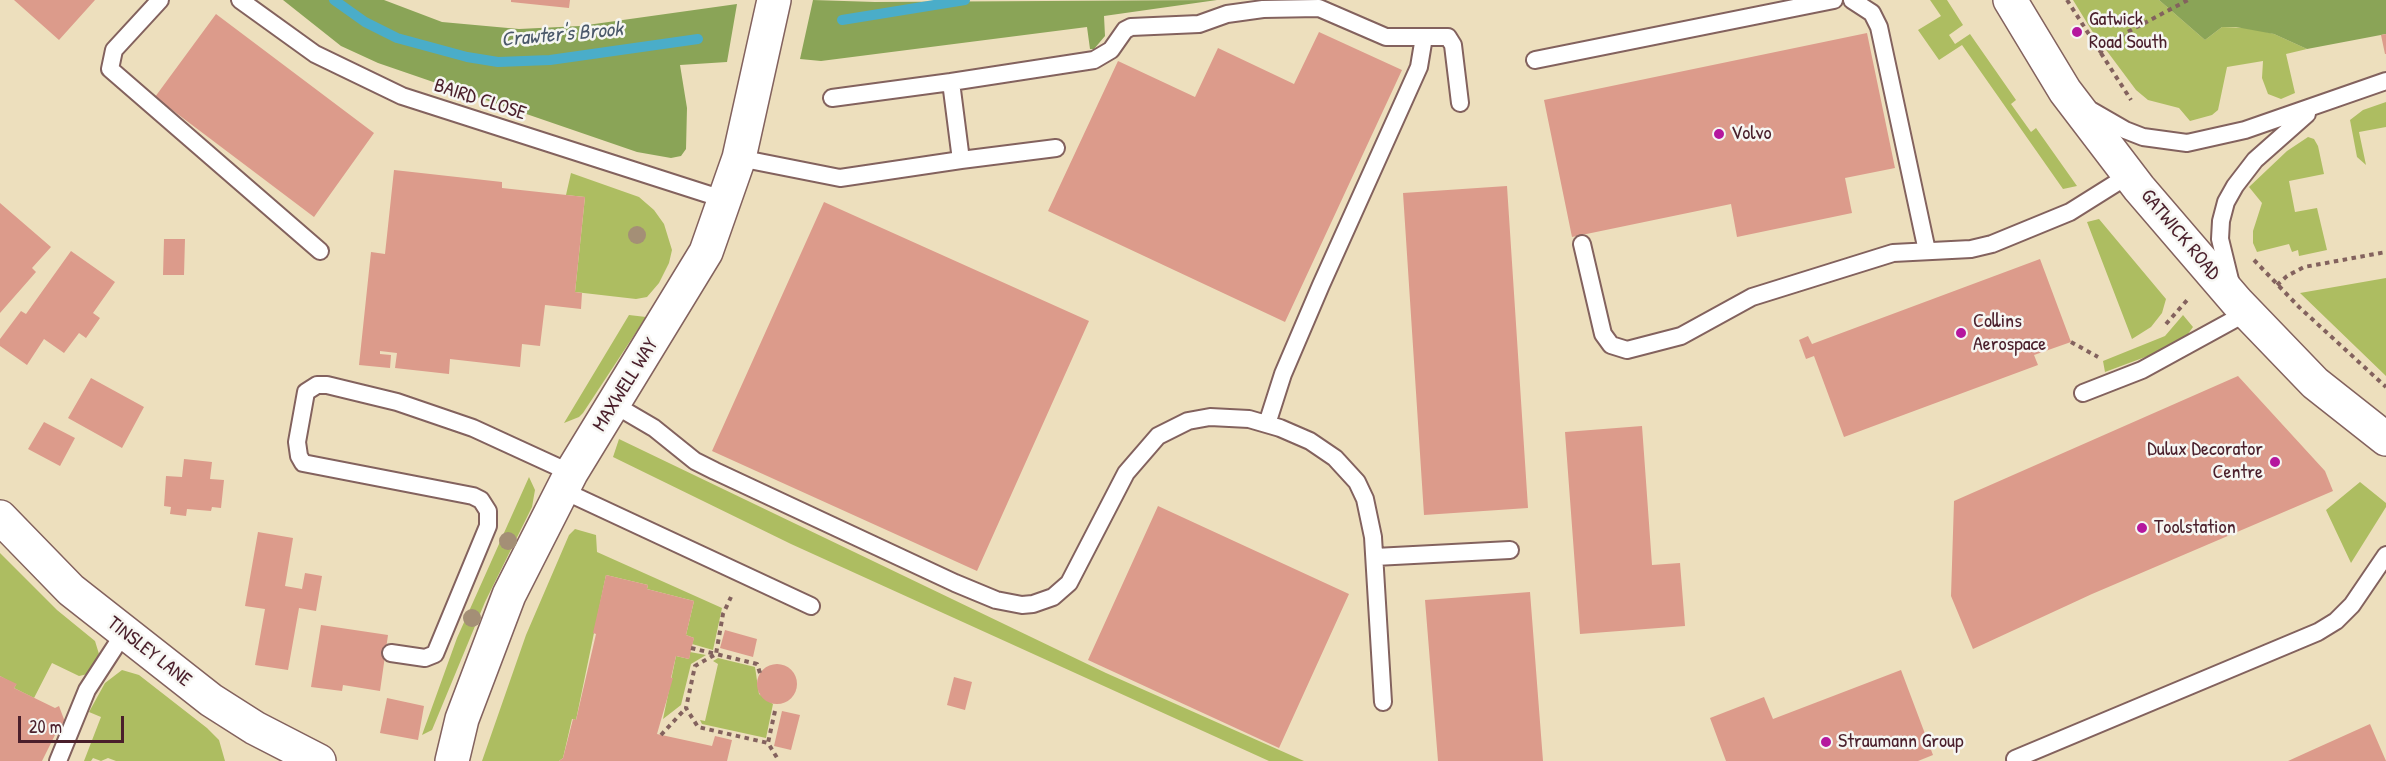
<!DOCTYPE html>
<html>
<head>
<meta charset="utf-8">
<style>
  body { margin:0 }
  #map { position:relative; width:2386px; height:761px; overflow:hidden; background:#eddfbd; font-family:"Patrick Hand",sans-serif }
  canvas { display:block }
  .scale { position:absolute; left:18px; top:716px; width:106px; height:27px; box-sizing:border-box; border:3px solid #4a1f2b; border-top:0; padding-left:8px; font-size:18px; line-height:21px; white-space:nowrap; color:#4a1f2b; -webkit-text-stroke:4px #f6f6f2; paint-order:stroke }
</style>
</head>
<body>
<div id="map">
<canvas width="2386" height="761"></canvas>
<div class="scale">20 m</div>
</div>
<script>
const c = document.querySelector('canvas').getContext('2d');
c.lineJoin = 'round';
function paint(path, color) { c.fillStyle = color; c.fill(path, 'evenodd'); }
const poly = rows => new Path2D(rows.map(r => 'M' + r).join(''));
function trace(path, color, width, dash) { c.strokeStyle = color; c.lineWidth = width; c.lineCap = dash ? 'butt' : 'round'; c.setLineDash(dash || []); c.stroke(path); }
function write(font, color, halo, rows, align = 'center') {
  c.font = font + ' "Patrick Hand",sans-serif'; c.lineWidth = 5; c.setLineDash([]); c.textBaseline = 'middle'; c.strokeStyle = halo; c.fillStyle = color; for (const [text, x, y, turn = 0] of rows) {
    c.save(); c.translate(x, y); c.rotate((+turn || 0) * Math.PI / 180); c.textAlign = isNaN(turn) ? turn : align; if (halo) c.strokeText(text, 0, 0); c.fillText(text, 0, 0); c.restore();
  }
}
const green = poly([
  [1930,0,1947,0,1963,25,1949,35,1955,44,1970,34,2016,100,2011,104,2031,132,2036,128,2077,186,2063,189,1962,45,1939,60,1918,30,1941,16],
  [2073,0,2159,0,2205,40,2222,27,2251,28,2274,34,2307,49,2286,54,2295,93,2281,99,2268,94,2262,78,2263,61,2227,67,2218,110,2212,115,2190,121,2179,108,2148,100,2136,90,2092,31],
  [2386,102,2386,127,2359,132,2366,165,2357,157,2350,120,2363,110],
  [2308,137,2314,139,2318,146,2324,174,2289,181,2295,212,2317,208,2327,250,2299,256,2298,250,2292,252,2289,244,2257,252,2253,243,2253,231,2262,203,2249,187,2287,151],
  [571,173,639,197,654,210,664,224,672,250,669,263,659,283,647,297,636,299,575,292,585,197,566,195],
  [2099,219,2166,299,2162,313,2151,327,2132,339,2087,222],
  [2386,278,2386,376,2300,293],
  [629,315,646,317,583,413,579,417,564,423],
  [2183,315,2193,327,2185,338,2172,347,2105,372,2103,361,2165,336],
  [619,439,1106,673,1304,761,1269,761,791,544,613,457],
  [529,477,535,490,532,507,485,602,432,730,422,735,457,638],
  [2360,482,2386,503,2386,507,2351,563,2326,510],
  [575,529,596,535,597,552,722,608,713,650,692,644,694,638,686,635,694,601,647,589,648,585,606,575,576,720,572,719,563,758,559,761,482,761,526,635,569,535],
  [0,553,57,610,95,641,99,654,88,674,79,676,52,663,34,698,14,688,16,685,0,676],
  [690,652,706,655,691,664,681,705,663,719,676,656,689,659],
  [718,658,755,667,759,694,773,704,766,738,702,724,700,720,705,721,718,664,713,661],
  [122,670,139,675,207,728,219,740,225,761,116,761,108,758,101,761,93,758,91,761,84,761,101,717,89,712,105,683]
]);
const forest = poly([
  [283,0,384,0,442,22,519,29,580,26,737,4,727,62,680,65,687,108,686,149,681,156,671,158,637,152,378,63,341,46],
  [813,0,875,2,1217,0,1104,16,1105,36,1094,49,1090,49,1087,27,821,61,800,59],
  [2159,0,2386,0,2386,34,2307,49,2274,34,2236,27,2222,27,2205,40]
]);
const stream = poly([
  [334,0,365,22,397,38,467,57,498,62,550,60,698,39],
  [842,20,965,0]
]);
const building = poly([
  [14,0,95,0,59,40],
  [511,0,570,0,569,8,511,2],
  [216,14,374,133,314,217,155,97],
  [1319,32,1402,70,1285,322,1048,211,1118,61,1195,97,1218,48,1294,84],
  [1867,33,1895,168,1845,178,1852,213,1737,237,1731,204,1572,237,1544,100],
  [2386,34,2386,54,2385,54,2381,35],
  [394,170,502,182,502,188,585,197,575,292,582,293,581,309,545,305,540,346,522,344,520,367,450,359,449,374,395,368,397,353,380,351,380,354,391,355,390,368,359,365,371,252,385,254],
  [1507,186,1528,508,1424,515,1403,193],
  [824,202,1089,321,977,571,712,451],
  [0,203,51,247,32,268,36,272,0,313],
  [164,239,185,239,184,275,163,275],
  [71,251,115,282,93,313,100,318,86,338,79,333,64,353,44,339,27,365,0,346,0,339,21,311,26,314],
  [2040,259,2071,342,2034,355,2038,365,1844,437,1814,356,1806,359,1799,340,1808,336,1812,344],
  [2238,376,2325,471,2333,491,2092,594,1973,649,1951,596,1954,501],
  [91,378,144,407,122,448,68,418],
  [44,422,75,438,60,466,28,449],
  [1642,426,1652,565,1680,563,1685,626,1580,634,1565,432],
  [184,459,212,462,210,479,224,480,221,508,212,507,211,511,187,509,186,516,170,514,171,507,164,506,166,476,182,477],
  [1158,506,1349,594,1279,748,1088,660],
  [258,532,293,538,285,586,302,589,305,573,322,576,316,611,299,608,288,670,255,665,265,609,245,606],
  [606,575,648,585,647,589,694,601,686,635,694,638,689,659,676,656,671,678,673,678,657,734,712,746,715,736,732,740,727,761,559,761,563,758,573,719,576,720,596,634,593,633],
  [1530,592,1543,761,1438,761,1425,600],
  [321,625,388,635,380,691,343,685,342,691,311,687],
  [725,630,757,639,753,657,720,648],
  '757 684a20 20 0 1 1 40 0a20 20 0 1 1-40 0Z',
  [1901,670,1933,755,1918,761,1726,761,1710,718,1764,697,1773,719],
  [0,676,17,684,14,688,55,708,59,706,65,722,60,725,42,761,0,761],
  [954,677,972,682,965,710,947,705],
  [387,698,424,706,418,740,380,733],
  [782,711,800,715,791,750,774,746],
  [2370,724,2386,761,2288,761,2310,751]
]);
const path = poly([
  [2067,0,2131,100],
  [2099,53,2120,36,2188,0],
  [2254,260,2299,307,2386,387],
  [2277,285,2287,276,2304,267,2386,252],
  [2166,324,2189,298],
  [2071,342,2098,357],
  [691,648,716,654,723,614,731,597],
  [760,673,757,664,716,654,695,666,686,708,698,727,768,743],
  [775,711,768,743,779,761],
  [661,735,686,708]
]);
const service = poly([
  [160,0,114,50,110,69,320,251],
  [240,0,315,54,402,96,726,200],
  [1852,0,1872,13,1879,27,1927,251],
  [1535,60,1834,0],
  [832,98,951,82],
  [2092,111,2125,130,2143,137,2187,143,2245,130,2386,81],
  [739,158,840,178,961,160,951,82,1094,60,1111,50,1125,30,1131,27,1199,24,1227,14,1263,9,1319,8,1386,37,1448,37,1453,45,1460,103],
  [961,160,1056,148],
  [1582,244,1603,334,1611,345,1627,350,1681,336,1752,297,1893,253,1971,249,1992,244,2070,212,2129,175],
  [2231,284,2220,239,2221,221,2226,202,2235,186,2255,160,2307,114],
  [2083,393,2142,370,2246,313],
  [613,404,654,428,695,461,715,471,955,583,996,600,1022,605,1033,604,1053,597,1069,583,1126,473,1158,436,1188,421,1210,417,1249,419,1280,428,1310,441,1335,458,1357,482,1365,499,1373,537,1383,702],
  [1267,424,1283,374,1321,285,1419,67,1424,37],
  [562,490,811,606],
  [1375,557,1510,550],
  [391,653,425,658,435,654,488,526,488,511,481,500,473,496,303,463,299,456,297,442,306,392,317,385,327,385,397,402,473,428,571,473],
  [2015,759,2318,632,2336,621,2352,605,2386,555],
  [58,761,87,690,124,633]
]);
const minor = poly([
  [0,517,71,590,211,700,255,728,319,761],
  [452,761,462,719,509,595,571,473,706,252,739,158,774,0]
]);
const tertiary = poly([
  [2010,0,2065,91,2139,188,2237,302,2315,383,2386,439]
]);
const trees = [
  [637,235],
  [508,541],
  [472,618]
];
const markers = [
  [2077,32,6,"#b5179e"],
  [1719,134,6,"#b5179e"],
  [1961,333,6,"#b5179e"],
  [2275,462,6,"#b5179e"],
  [2142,528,6,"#b5179e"],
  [1826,742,6,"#b5179e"]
];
const poiNames = [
  ["Gatwick",2089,20],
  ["Road South",2089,43],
  ["Volvo",1731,134],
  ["Collins",1973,322],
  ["Aerospace",1973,345],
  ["Dulux Decorator",2263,450,"right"],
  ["Centre",2263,473,"right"],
  ["Toolstation",2154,528],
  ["Straumann Group",1838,742]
];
const streetNames = [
  ["BAIRD CLOSE",480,100,18],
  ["GATWICK ROAD",2180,235,50],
  ["MAXWELL WAY",626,385,-58],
  ["TINSLEY LANE",149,652,38]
];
const waterNames = [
  ["Crawter's Brook",562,35,-5]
];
paint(green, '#adbd61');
paint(forest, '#8aa457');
trace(stream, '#4aadc9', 10);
paint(building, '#dc9b8b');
trace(service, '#83625e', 20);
trace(minor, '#83625e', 36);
trace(tertiary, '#83625e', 36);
trace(path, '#83625e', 4, [4.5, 4.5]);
trace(service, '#fff', 16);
trace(minor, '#fff', 33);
trace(tertiary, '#fff', 33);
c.fillStyle = '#a48f76';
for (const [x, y] of trees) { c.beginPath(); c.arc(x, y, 9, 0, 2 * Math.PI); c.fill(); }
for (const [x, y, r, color] of markers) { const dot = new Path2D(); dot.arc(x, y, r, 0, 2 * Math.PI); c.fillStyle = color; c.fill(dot); trace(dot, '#f6f6f2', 2); }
write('20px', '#4a1f2b', '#f6f6f2', poiNames, 'left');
write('20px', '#4a1f2b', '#f6f6f2', streetNames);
write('italic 21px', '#4a586a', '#f6f6f2', waterNames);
</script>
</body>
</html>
